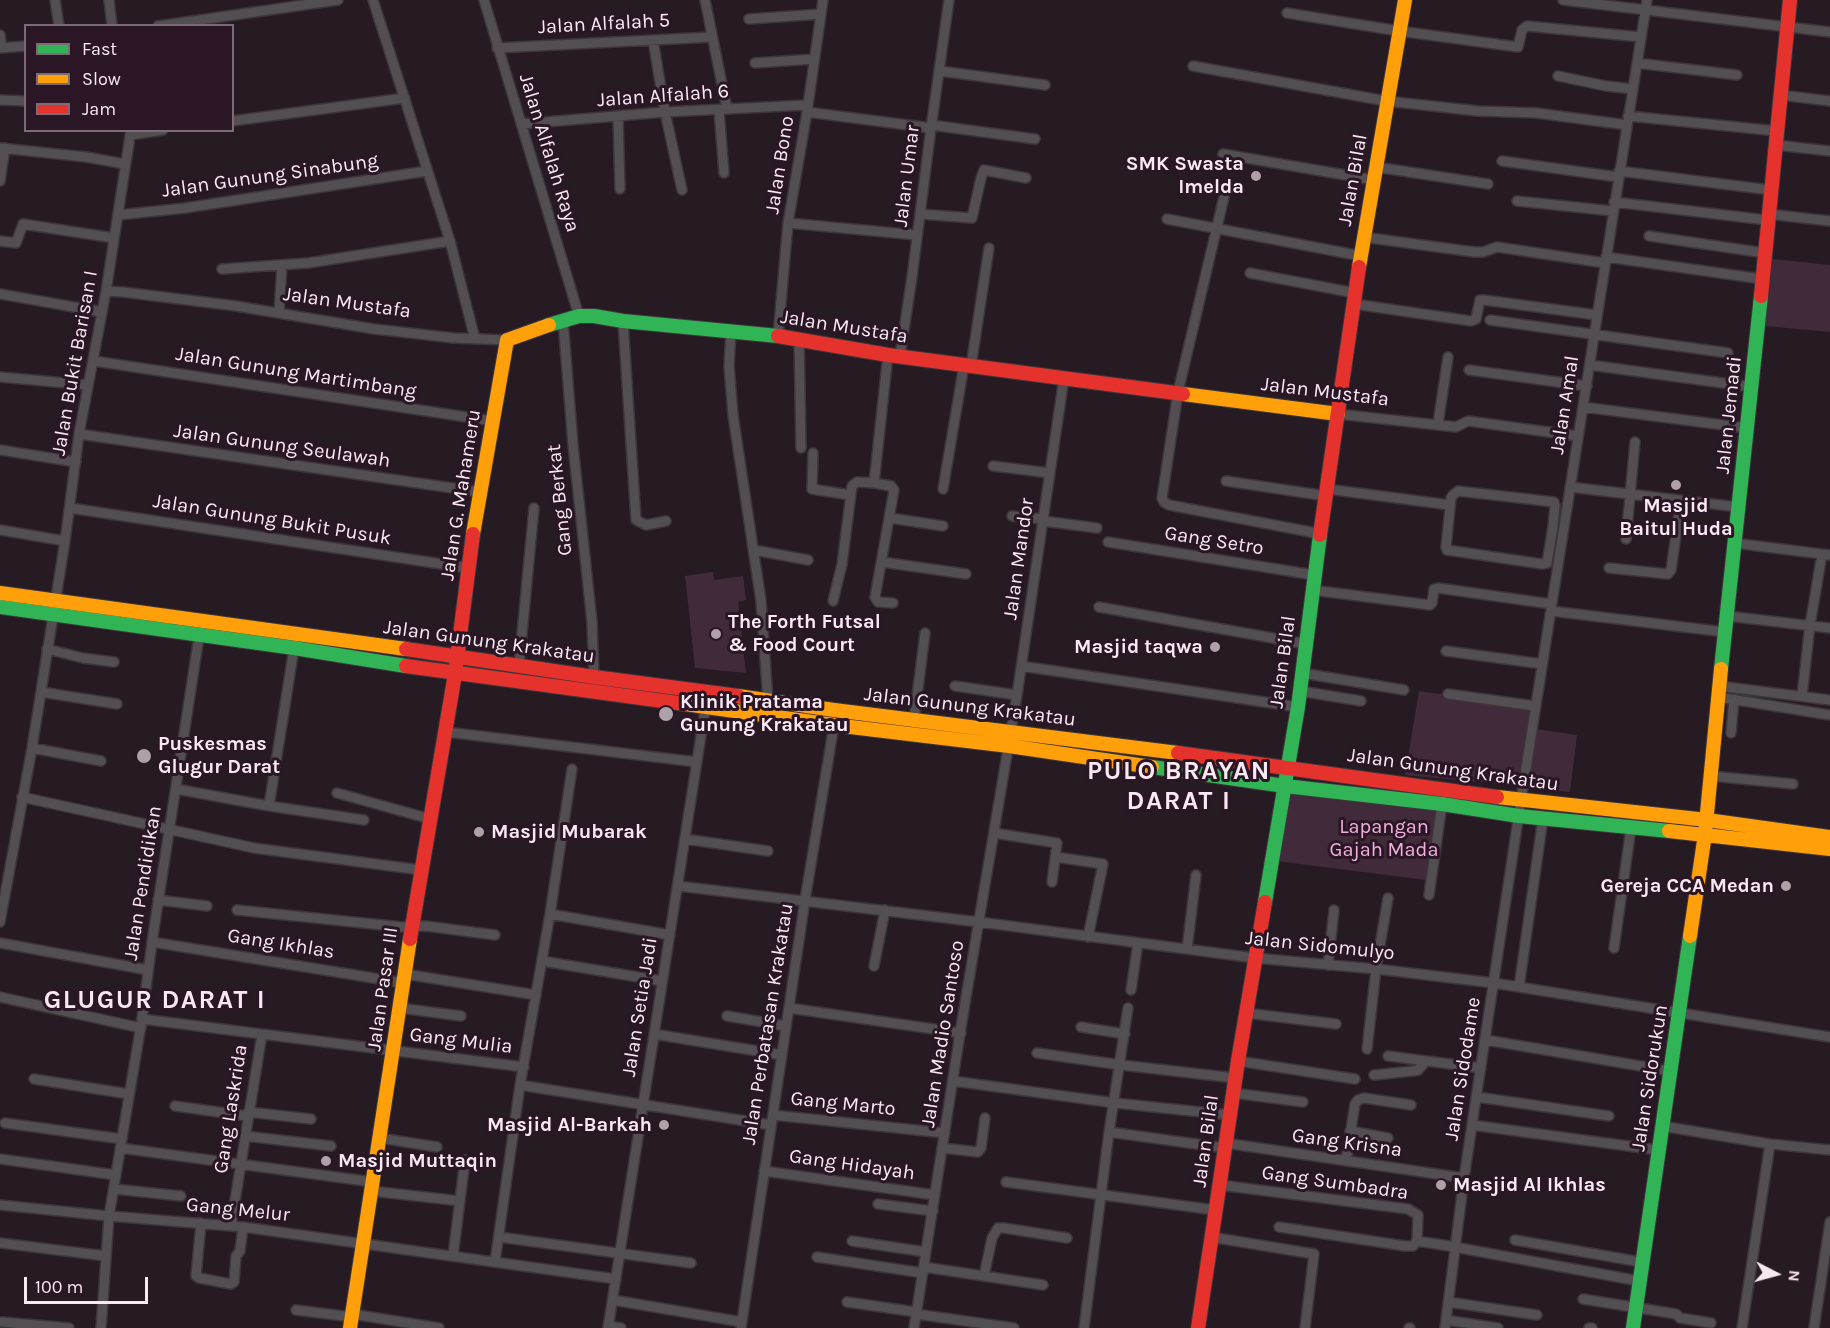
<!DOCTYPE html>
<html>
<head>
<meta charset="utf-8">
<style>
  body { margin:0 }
  #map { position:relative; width:1830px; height:1328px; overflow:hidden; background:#261b23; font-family:Karla,sans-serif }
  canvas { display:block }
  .legend { position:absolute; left:24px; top:24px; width:210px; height:108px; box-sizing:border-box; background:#2b1625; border:2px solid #7d6a77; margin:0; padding:8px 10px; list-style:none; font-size:18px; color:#f8e9f3 }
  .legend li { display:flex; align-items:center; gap:12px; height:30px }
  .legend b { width:30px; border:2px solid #7d6a77 }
  .north { position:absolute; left:1746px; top:1244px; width:60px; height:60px; -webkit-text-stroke:4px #2b1625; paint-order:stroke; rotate:96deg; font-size:16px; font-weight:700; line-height:24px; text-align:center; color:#f8e9f3 }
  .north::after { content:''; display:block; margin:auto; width:21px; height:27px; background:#f8e9f3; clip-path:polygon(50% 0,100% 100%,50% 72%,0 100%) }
  .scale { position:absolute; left:24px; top:1277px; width:124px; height:27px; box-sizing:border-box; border:3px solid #f8e9f3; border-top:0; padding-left:8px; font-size:18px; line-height:21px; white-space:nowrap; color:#f8e9f3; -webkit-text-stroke:4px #2b1625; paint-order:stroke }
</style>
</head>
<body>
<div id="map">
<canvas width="1830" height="1328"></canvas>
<ul class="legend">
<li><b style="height:8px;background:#30b455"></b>Fast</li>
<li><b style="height:8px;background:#ff9f0a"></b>Slow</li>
<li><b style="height:8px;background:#e5322d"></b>Jam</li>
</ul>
<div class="north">N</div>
<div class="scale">100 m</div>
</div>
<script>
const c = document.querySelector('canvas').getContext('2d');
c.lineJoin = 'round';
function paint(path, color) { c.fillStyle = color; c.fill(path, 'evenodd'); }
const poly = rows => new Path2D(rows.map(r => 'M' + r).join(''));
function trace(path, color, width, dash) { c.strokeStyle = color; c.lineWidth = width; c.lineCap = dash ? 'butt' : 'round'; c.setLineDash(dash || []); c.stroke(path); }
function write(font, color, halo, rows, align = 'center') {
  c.font = font + ' Karla,sans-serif'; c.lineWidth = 6; c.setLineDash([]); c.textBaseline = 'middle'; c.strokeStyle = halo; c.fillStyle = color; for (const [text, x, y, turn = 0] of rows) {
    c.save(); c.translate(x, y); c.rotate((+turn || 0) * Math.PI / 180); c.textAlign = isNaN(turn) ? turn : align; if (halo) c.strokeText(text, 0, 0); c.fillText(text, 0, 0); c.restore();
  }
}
const green = poly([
  [1772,259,1830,265,1830,332,1765,326],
  [713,572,714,580,743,576,746,600,738,602,746,673,695,668,685,576],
  [1419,691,1532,707,1519,786,1405,775],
  [1536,729,1577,735,1570,792,1525,787],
  [1291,793,1437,808,1426,880,1276,861,1286,802]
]);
const street = poly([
  [55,0,59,26],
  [109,0,112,26],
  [373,0,450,241,475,339],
  [484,0,579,316],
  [705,0,727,109],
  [1563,0,1830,32],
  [1287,13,1399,31,1518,47,1522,30,1527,26,1641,37],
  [749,19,821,14],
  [158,26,338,0],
  [0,35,2,48],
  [653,40,665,112,682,190],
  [0,48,26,46],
  [497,48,712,37],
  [755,63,814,59],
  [1637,63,1737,75],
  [1193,66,1386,101,1478,111,1537,113,1627,125],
  [940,71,1045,85],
  [1558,76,1606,86,1633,89],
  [1781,95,1830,101],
  [0,100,26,101],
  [719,110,724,173],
  [807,112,931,128],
  [618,116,620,189],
  [1628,116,1777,131],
  [232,121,405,98],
  [521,124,665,112,807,105],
  [931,125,1035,139],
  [130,135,163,130],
  [1776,145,1830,151],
  [0,148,86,157,125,164],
  [1223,154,1374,180],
  [1502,161,1618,177],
  [1376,167,1488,184],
  [1619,171,1770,190],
  [0,181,5,148],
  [1224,197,1178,392,1162,498,1164,502,1169,505,1321,534],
  [1517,201,1613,211],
  [1614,202,1767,220],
  [920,214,972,218,981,178,984,170,1026,178],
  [1768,214,1830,221],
  [118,215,185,208,427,171],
  [1167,219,1361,256],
  [788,223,917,235],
  [1649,236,1765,253],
  [1363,237,1474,252,1483,252,1497,247,1605,263],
  [0,241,16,243,23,224,114,238],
  [1606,257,1762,279],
  [222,269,308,263,450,241],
  [1250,273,1355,293],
  [106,291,123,292,236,306,374,329,454,338,507,340],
  [0,294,102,312],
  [1354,304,1471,321,1476,319,1480,300,1484,300,1597,315],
  [279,313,282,265],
  [563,320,573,445,592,622,594,677],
  [1490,320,1728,353],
  [623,321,636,520,646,525,666,521],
  [731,330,729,366,733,415,761,601,768,701],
  [778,336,788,223,807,112,823,0],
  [799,339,801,448],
  [900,356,912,277,931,128,949,0],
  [94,361,493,421],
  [1590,365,1752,387],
  [971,366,989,248],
  [1469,370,1587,386],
  [0,377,88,385],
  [1583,407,1747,428],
  [1338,414,1456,427,1468,421,1578,436],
  [1438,424,1448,357],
  [79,434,480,492],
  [0,450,76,462],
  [813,453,812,489,850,495],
  [993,466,1050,473],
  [1226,481,1326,496],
  [874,483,891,486,894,490,875,597,878,602,893,603],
  [1570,487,1738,507],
  [943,489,964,365],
  [1327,489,1450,505],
  [1458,491,1554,502,1555,505,1553,526,1547,563,1542,564,1447,550,1446,547,1451,498,1453,495,1458,491],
  [70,508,468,568],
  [1012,516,1043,519],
  [890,518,943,526],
  [1043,521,1097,528],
  [0,530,65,541],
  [1626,539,1635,442],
  [1108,542,1314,575],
  [1734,543,1830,555],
  [754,550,808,560],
  [882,562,966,574],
  [1609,568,1668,574,1671,570,1681,501],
  [1312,590,1430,605,1432,603,1434,589,1438,588,1551,604],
  [833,601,842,564,852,486,857,482,874,483,888,355],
  [1099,607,1306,644],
  [1551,611,1725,632],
  [1727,616,1830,628],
  [47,649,83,658,114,662],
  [1446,651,1542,664],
  [519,665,534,508],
  [1021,666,1298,707],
  [1302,673,1404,690],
  [955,686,1017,695],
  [1719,686,1830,700],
  [1300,691,1361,701],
  [41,692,117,704],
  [1448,694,1535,706],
  [1802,696,1810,625,1822,554],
  [1718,697,1830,715],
  [914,720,925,633],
  [446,732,697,762],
  [1731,733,1734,699],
  [32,748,101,761],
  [1711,776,1793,784],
  [176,789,269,806,364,820],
  [337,793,430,819],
  [22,797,254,848,421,870],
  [269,806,295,642],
  [994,833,1057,843,1052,882],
  [685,839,768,851],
  [1056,857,1103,864,1088,937],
  [678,886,979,922,1255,958,1376,969,1494,983,1830,1037],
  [1429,895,1442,804],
  [158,900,207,906],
  [237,910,402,927,426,926,495,935],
  [550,914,670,935],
  [0,922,32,748,65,541,79,434,106,291,131,130],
  [152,942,404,983],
  [0,943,148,970],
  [1614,948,1631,828],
  [1187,949,1196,875],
  [542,961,662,981],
  [1328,965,1334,910],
  [874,966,885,910],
  [405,974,536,995],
  [1519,987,1543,818],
  [1131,990,1138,943],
  [0,997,141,1028],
  [400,1008,461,1016],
  [789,1008,961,1033],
  [1246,1013,1336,1024],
  [727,1016,786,1026],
  [142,1019,524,1067],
  [1081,1027,1125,1034],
  [654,1034,782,1055],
  [1486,1040,1670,1071],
  [1367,1049,1376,969,1388,898],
  [1037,1053,1121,1065,1235,1078],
  [1388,1056,1481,1068],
  [1238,1061,1355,1079],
  [1374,1075,1413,1071,1418,1070,1426,1061],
  [34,1079,129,1094],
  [953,1081,1115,1103,1230,1115],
  [520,1085,771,1125],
  [1233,1093,1303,1102],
  [1477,1097,1609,1116],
  [175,1106,247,1116],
  [248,1112,311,1119],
  [773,1115,945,1133],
  [5,1123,122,1139],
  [1472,1125,1658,1150],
  [1662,1126,1770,1144,1830,1150],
  [1350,1131,1388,1138],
  [1109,1132,1225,1148],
  [245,1136,331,1146],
  [380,1138,437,1147],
  [1225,1143,1464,1178],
  [120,1148,373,1182],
  [942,1148,978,1152,981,1148,985,1118],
  [0,1159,116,1175],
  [1346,1161,1355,1104,1358,1100,1364,1098,1411,1105],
  [764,1171,935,1195],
  [1006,1182,1215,1210],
  [1220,1185,1408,1209,1418,1215,1417,1241],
  [114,1189,181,1196],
  [372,1191,460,1201],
  [878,1204,933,1211],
  [0,1205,109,1216,243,1227,616,1279],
  [201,1223,196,1276,199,1278,231,1284,234,1282,236,1256,240,1251,243,1227],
  [231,1225,262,1034],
  [1279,1227,1405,1246,1413,1246,1417,1241,1449,1246,1639,1281],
  [499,1237,691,1263],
  [1211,1237,1314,1254,1305,1328],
  [1515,1240,1641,1262],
  [852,1241,926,1252],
  [0,1243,106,1256],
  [453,1256,465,1160],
  [817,1257,923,1273],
  [495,1262,520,1085,550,914,572,769],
  [924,1267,1043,1285],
  [984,1276,992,1238,998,1228,1004,1228,1067,1238],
  [1583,1299,1676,1314,1680,1318,1711,1323],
  [613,1300,742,1322],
  [847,1302,916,1312],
  [1448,1302,1537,1315],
  [296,1310,352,1317],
  [352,1314,439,1328],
  [916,1314,1014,1328],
  [1446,1320,1498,1328],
  [2,1322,69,1328],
  [608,1326,621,1328],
  [101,1328,109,1216,142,1019,152,942,200,630],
  [608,1328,708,691],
  [741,1328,805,900,834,725],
  [914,1328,961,1027,1017,695,1064,378],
  [1084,1328,1109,1132,1128,1008],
  [1409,1328,1410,1328],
  [1445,1328,1464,1178,1521,800,1647,0],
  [1589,1328,1592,1328],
  [1742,1328,1770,1144],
  [1814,1328,1830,1222]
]);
const fast = poly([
  [549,325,579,316,594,316,623,321,778,336],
  [0,607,294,648,406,666],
  [1721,669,1761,296],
  [1152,767,1285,786,1442,804,1519,816,1669,831],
  [1265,902,1298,707,1320,535],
  [1633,1328,1690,936]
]);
const slow = poly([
  [1359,267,1405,0],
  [1183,394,1338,414],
  [473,534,507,340,549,325],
  [0,593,406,649],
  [738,696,834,710,1178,753],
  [685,704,834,725,1009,746,1152,767],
  [1497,797,1707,820,1830,837],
  [1669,831,1830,849],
  [1690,936,1705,834,1721,669],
  [350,1328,410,939]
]);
const jam = poly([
  [1761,296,1790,0],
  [778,336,888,355,1183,394],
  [1320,535,1359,267],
  [406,649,594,677,738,696],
  [406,666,685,704],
  [1178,753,1497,797],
  [410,939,455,674,473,534],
  [1198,1328,1238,1061,1265,902]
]);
const markers = [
  [1256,176,6,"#aea1aa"],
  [1676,485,6,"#aea1aa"],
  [716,634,6,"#aea1aa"],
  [1215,647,6,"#aea1aa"],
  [666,714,8,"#aea1aa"],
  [144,756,8,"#aea1aa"],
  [479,832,6,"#aea1aa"],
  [1786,886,6,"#aea1aa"],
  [664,1125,6,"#aea1aa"],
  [326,1161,6,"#aea1aa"],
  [1441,1185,6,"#aea1aa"]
];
const streetNames = [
  ["Jalan Alfalah 5",604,24,-3],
  ["Jalan Alfalah 6",663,96,-4],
  ["Jalan Alfalah Raya",549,153,73],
  ["Jalan Bono",780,165,-81],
  ["Jalan Gunung Sinabung",270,176,-8],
  ["Jalan Umar",907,176,-83],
  ["Jalan Bilal",1353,180,-80],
  ["Jalan Mustafa",347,303,8],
  ["Jalan Mustafa",844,327,9],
  ["Jalan Bukit Barisan I",75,363,-80],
  ["Jalan Gunung Martimbang",296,373,9],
  ["Jalan Mustafa",1325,392,7],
  ["Jalan Amal",1565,405,-81],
  ["Jalan Jemadi",1729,415,-84],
  ["Jalan Gunung Seulawah",282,446,8],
  ["Jalan G. Mahameru",461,495,-81],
  ["Gang Berkat",560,500,-96],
  ["Jalan Gunung Bukit Pusuk",272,520,9],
  ["Gang Setro",1214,541,9],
  ["Jalan Mandor",1019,559,-82],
  ["Jalan Gunung Krakatau",489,642,8],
  ["Jalan Bilal",1283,662,-82],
  ["Jalan Gunung Krakatau",970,707,7],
  ["Jalan Gunung Krakatau",1453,770,8],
  ["Jalan Pendidikan",143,883,-81],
  ["Gang Ikhlas",281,944,9],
  ["Jalan Sidomulyo",1320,946,6],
  ["Jalan Pasar III",383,989,-82],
  ["Jalan Setia Jadi",640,1007,-81],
  ["Jalan Perbatasan Krakatau",768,1024,-81],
  ["Jalan Madio Santoso",943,1034,-81],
  ["Gang Mulia",461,1041,7],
  ["Jalan Sidodame",1463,1069,-81],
  ["Jalan Sidorukun",1650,1078,-81],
  ["Gang Marto",843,1104,6],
  ["Gang Laskrida",231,1109,-81],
  ["Jalan Bilal",1206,1141,-82],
  ["Gang Krisna",1347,1143,8],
  ["Gang Hidayah",852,1165,8],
  ["Gang Sumbadra",1335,1183,8],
  ["Gang Melur",238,1210,6]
];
const poiNames = [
  ["SMK Swasta",1244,164,"right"],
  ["Imelda",1244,187,"right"],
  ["Masjid",1676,506,"center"],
  ["Baitul Huda",1676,529,"center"],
  ["The Forth Futsal",728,622],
  ["& Food Court",728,645],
  ["Masjid taqwa",1203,647,"right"],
  ["Klinik Pratama",680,702],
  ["Gunung Krakatau",680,725],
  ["Puskesmas",158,744],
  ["Glugur Darat",158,767],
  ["Masjid Mubarak",491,832],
  ["Gereja CCA Medan",1774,886,"right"],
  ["Masjid Al-Barkah",652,1125,"right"],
  ["Masjid Muttaqin",338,1161],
  ["Masjid Al Ikhlas",1453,1185]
];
const parkNames = [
  ["Lapangan",1384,827],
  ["Gajah Mada",1384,850]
];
const districtNames = [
  ["PULO BRAYAN",1179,772],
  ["DARAT I",1179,802],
  ["GLUGUR DARAT I",155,1001]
];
paint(green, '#412a3a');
trace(street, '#3e353b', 12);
trace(fast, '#3e353b', 16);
trace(slow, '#3e353b', 16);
trace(jam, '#3e353b', 16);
trace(street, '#524e51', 9);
trace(fast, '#30b455', 14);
trace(slow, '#ff9f0a', 14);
trace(jam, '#e5322d', 14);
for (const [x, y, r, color] of markers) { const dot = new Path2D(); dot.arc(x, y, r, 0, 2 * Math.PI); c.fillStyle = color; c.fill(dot); trace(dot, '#2b1625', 2); }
write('20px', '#f8e9f3', '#2b1625', streetNames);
write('bold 20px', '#f8e9f3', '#2b1625', poiNames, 'left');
write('20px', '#f1b1de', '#2b1625', parkNames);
c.letterSpacing = '1.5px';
write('bold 26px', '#f8e9f3', '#2b1625', districtNames);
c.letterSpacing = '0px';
</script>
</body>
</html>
